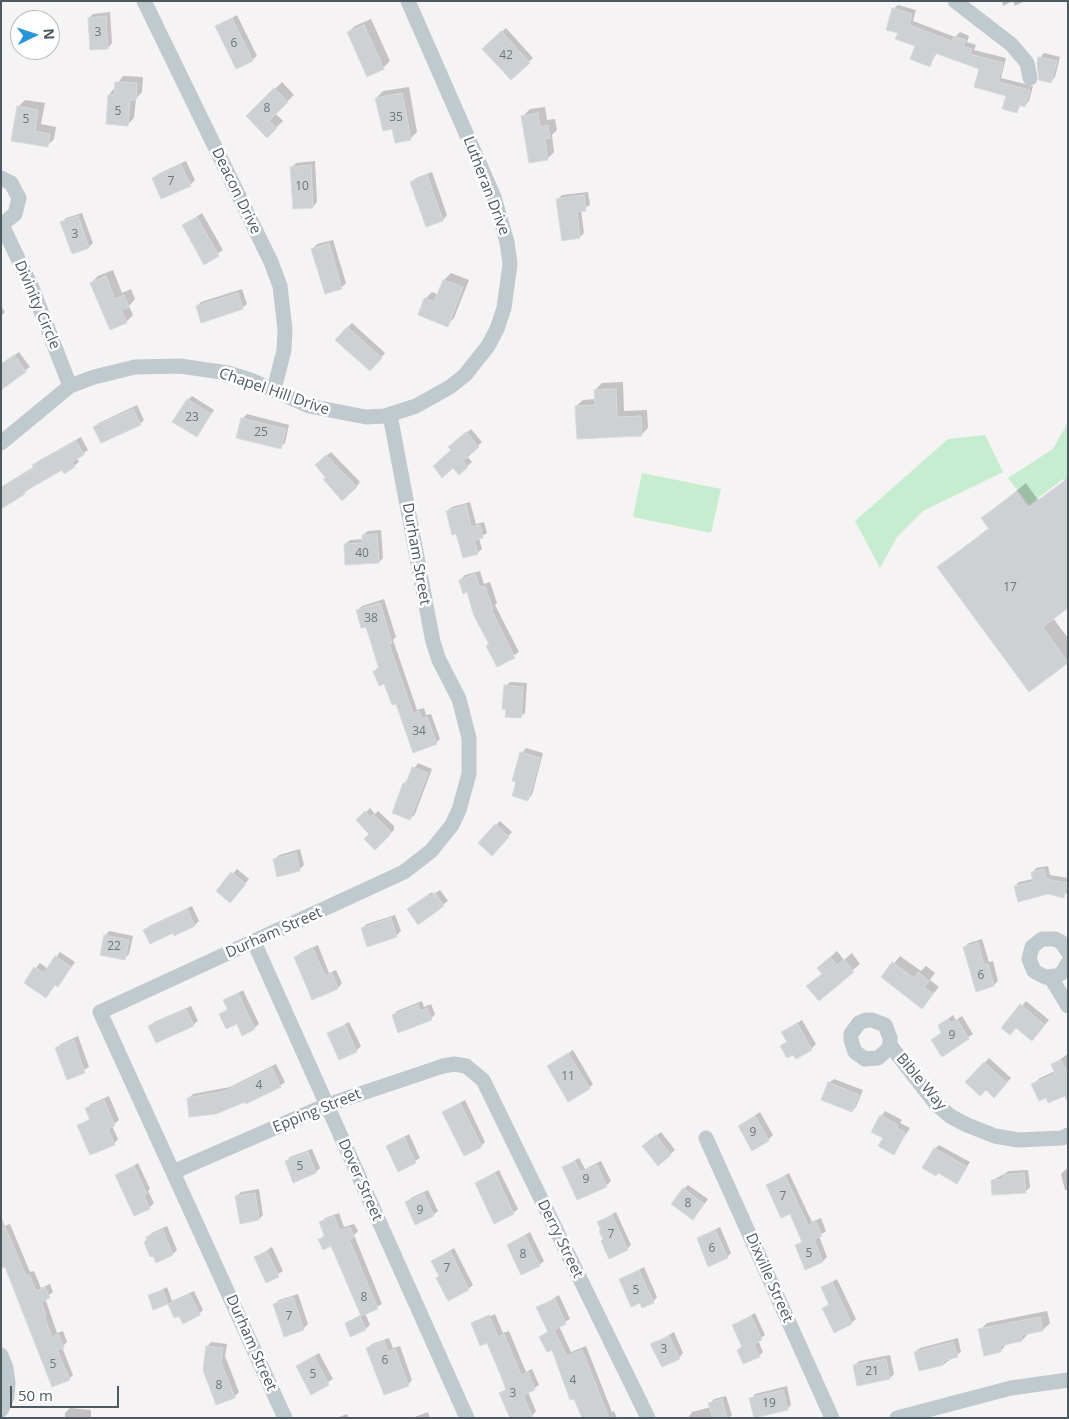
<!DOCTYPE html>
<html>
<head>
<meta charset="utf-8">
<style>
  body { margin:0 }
  #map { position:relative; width:1069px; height:1419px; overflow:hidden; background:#f5f3f3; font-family:"Open Sans",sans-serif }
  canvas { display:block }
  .frame { position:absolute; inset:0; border:2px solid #4c595f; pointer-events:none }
  .north { position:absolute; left:10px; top:10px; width:50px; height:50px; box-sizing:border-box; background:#fff; border:1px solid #b7bdbf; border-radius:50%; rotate:86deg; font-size:14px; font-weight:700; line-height:20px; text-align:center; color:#4c595f }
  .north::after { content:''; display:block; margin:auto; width:18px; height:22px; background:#2994d8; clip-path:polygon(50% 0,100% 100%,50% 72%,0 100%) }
  .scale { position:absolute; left:10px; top:1386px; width:109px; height:22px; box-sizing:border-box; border:2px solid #4c595f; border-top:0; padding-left:6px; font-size:15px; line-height:18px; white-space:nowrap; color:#4c595f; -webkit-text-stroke:4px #fff; paint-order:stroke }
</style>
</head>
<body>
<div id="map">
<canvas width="1069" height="1419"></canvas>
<div class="frame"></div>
<div class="north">N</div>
<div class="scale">50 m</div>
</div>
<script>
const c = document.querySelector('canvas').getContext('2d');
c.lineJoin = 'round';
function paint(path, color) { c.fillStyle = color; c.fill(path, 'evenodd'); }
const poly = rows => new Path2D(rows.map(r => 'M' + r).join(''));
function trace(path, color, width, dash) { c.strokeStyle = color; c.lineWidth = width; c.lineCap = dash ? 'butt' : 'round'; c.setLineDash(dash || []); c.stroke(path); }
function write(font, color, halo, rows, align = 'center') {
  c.font = font + ' "Open Sans",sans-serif'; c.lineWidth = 5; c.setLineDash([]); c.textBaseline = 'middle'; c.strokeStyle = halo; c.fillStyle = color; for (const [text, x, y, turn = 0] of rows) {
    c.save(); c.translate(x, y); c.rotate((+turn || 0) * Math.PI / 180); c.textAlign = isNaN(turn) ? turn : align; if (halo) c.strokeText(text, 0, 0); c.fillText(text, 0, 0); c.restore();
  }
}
const green = poly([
  [1068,422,1068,484,1063,479,1029,505,1008,478,1053,449],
  [985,435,1003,472,923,511,897,537,880,568,855,521,948,439],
  [642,473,721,489,711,533,633,517]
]);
const shadow = poly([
  [1002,1,1013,1,1003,6],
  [1013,1,1025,1,1015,6],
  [898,5,916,10,913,21,955,37,960,32,969,36,967,42,976,45,974,50,1006,58,1001,78,1033,86,1029,101,1025,106,1021,105,1016,112,1007,95,980,68,937,53,929,65,917,45,899,33,893,9],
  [110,12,112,43,108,48,89,18,93,14],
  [237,15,257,56,252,60,217,26],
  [371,19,390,61,383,68,348,32,355,26],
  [506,28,533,58,511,79,484,49],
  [1044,53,1060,57,1055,77,1051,82,1040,58],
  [123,76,143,77,142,92,136,99,134,118,127,125,109,95],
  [282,82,294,95,275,113,283,121,267,136,247,116],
  [409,87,417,132,410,139,393,128,376,98,383,91],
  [25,100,45,103,41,124,56,127,54,139,47,146,12,140,18,107],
  [545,107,547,120,555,119,557,130,552,135,554,152,547,159,523,116,530,109],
  [186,161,195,180,190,185,153,178,158,174],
  [315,161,317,202,313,207,292,167,296,163],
  [432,172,447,215,443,220,427,225,411,182,416,178],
  [588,192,590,205,581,210,584,233,580,237,557,200,562,195],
  [82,213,93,243,89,247,62,223,66,218],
  [202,213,223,250,204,263,184,225],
  [333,240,346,283,341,288,312,249,317,244],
  [113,270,122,293,131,289,135,299,129,306,133,315,126,322,91,283,98,276],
  [451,273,469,280,454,318,447,325,425,299,432,292,439,295,444,280],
  [242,289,247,304,242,308,197,306,201,302],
  [1,306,5,312,1,316],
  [352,323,385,353,374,365,347,328],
  [19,352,30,367,1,388,1,364],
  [623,382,624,411,647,410,648,428,641,435,576,406,583,400,596,399,595,390,602,383],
  [192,396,214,410,196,436,188,400],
  [137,405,144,420,140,424,94,427,99,423],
  [247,414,289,425,285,443,280,447,242,419],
  [471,429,482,442,467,456,472,462,459,473,453,450,454,443],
  [81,437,88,450,77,458,79,462,74,466,62,468,1,507,1,487,35,466,38,461],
  [331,452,360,482,356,487,327,477,321,461],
  [1068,478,1068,607,1053,618,1068,638,1068,662,1029,690,939,567,990,527,983,518,1026,483,1038,500],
  [470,502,476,524,484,522,487,533,479,538,482,549,477,553,457,532,447,511,452,507],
  [381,530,383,558,379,562,345,544,350,540,364,539,363,535,368,531],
  [480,571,484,584,490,582,497,603,495,605,519,652,497,666,487,646,490,643,468,591,460,580,465,575],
  [384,599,396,637,393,640,417,710,424,708,426,715,431,714,440,739,436,743,396,702,385,683,375,671,379,666,367,625,357,611,362,606],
  [510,682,527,683,525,713,520,717,506,686],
  [526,748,543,753,532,795,527,800,522,753],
  [418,763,432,769,415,814,410,819,404,784],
  [370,808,375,814,378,811,394,826,394,830,375,848,371,833,358,820],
  [500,821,512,832,496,850,496,825],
  [300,849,304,865,300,869,278,875,274,860,279,855],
  [1048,866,1050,875,1068,878,1068,892,1063,896,1015,886,1019,882,1033,879,1032,873,1036,868],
  [237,869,249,879,234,897,218,891],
  [440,890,448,901,418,923,413,905,432,892,434,894],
  [192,906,199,921,195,925,173,931,145,930,149,926],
  [395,915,401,931,396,936,362,928,367,924],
  [109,931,133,936,129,954,125,958,105,936],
  [982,939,989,962,993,961,998,981,994,985,977,990,964,947,969,943],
  [318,945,329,973,336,970,342,983,338,988,313,998,296,957,300,953],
  [837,951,844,960,852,953,860,964,819,999,808,986,823,973,818,968],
  [60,952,75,962,62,981,58,985,56,984,46,996,25,982,40,963,48,969],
  [900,956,921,971,926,966,935,973,930,980,939,987,922,1007,883,977],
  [243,990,259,1024,254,1028,221,1014,228,1008,225,1001],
  [422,1001,424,1007,431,1004,435,1014,431,1019,393,1015,397,1011],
  [1026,1001,1049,1020,1036,1035,1016,1026,1003,1028],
  [191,1006,198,1021,193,1025,150,1026,154,1022],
  [953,1015,956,1020,962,1016,973,1034,942,1055,932,1040,942,1032,940,1025],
  [802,1020,816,1044,811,1049,782,1047,788,1041,783,1032],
  [349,1022,361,1046,356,1051,328,1034],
  [78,1036,89,1067,68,1079,57,1048,61,1044],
  [573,1050,593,1084,589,1088,549,1066],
  [1068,1054,1068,1093,1047,1096,1033,1084,1040,1078,1055,1071,1053,1064],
  [989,1058,1011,1078,994,1096,986,1089,967,1082],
  [276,1064,285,1082,280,1086,188,1099,193,1094,230,1087],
  [834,1079,863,1090,856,1107,852,1111,829,1083],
  [109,1096,119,1120,112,1126,118,1139,114,1144,78,1126,91,1118,87,1108,91,1104],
  [465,1100,485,1142,481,1146,444,1112],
  [885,1111,902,1120,900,1123,910,1128,894,1153,884,1138,872,1131],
  [760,1112,773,1135,768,1140,739,1126],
  [661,1132,675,1150,658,1164,648,1142],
  [409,1134,420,1158,399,1170,388,1146],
  [939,1145,970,1162,957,1182,935,1149],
  [312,1149,320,1168,316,1172,286,1162,290,1157],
  [579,1158,585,1169,601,1161,611,1181,606,1186,563,1167],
  [138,1163,150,1189,148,1191,154,1203,149,1208,117,1176],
  [1066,1169,1068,1169,1068,1190,1065,1190,1061,1174],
  [499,1170,518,1209,513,1213,476,1183],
  [1028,1170,1030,1187,1025,1192,993,1180,1009,1171],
  [789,1173,812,1222,821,1218,826,1231,819,1236,827,1257,823,1261,805,1268,796,1246,803,1240,791,1212,767,1185],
  [688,1185,708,1199,697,1214,684,1189],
  [259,1189,263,1215,259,1219,236,1197,241,1192],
  [428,1190,438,1211,433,1215,407,1202,411,1198],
  [616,1212,631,1245,627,1249,604,1240,599,1222],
  [339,1213,344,1227,354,1224,358,1231,354,1235,382,1304,365,1313,370,1325,365,1329,346,1323,362,1314,332,1245,320,1240,324,1235,321,1223,325,1218],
  [10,1224,30,1272,34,1271,41,1288,50,1284,53,1292,45,1298,57,1333,63,1331,67,1342,62,1347,73,1375,69,1379,6,1265,1,1227],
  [167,1226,177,1250,173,1254,154,1254,145,1242,147,1237,152,1233],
  [720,1227,731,1253,727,1257,699,1238],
  [530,1232,544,1261,539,1265,508,1245],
  [272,1247,283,1271,267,1281,256,1257],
  [454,1248,473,1285,468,1289,440,1276,433,1261],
  [644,1267,657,1297,653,1302,621,1280],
  [837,1279,856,1319,851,1323,824,1308,830,1303,822,1288],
  [167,1287,172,1301,194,1291,203,1310,199,1314,180,1314,174,1316,168,1303,154,1308,149,1296],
  [298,1294,308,1324,304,1328,285,1335,274,1305,279,1300],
  [559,1295,570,1319,559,1326,571,1352,586,1346,612,1412,614,1411,617,1418,594,1418,553,1348,540,1337,549,1330,538,1308],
  [1047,1311,1050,1323,1043,1330,1029,1333,1022,1340,1007,1343,1001,1351,980,1330,987,1323],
  [755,1313,765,1335,758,1340,763,1352,759,1356,738,1350,743,1345,734,1325],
  [495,1314,503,1333,509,1331,526,1372,532,1369,539,1385,528,1392,536,1411,532,1416,501,1393,507,1388,488,1341,472,1324,476,1320,476,1323],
  [674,1332,683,1353,679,1358,652,1345],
  [389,1338,393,1348,400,1346,412,1380,408,1385,367,1348,372,1344],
  [958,1338,961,1352,944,1364,915,1352,920,1348],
  [211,1342,227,1344,225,1356,239,1392,234,1397,207,1347],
  [319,1353,333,1379,312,1393,298,1366],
  [890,1355,894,1374,890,1378,854,1366,859,1361],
  [787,1386,791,1405,787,1409,751,1399,755,1394],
  [726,1396,732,1415,729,1418,688,1418,692,1412,711,1407,710,1404,714,1399],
  [70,1408,91,1410,91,1418,65,1418,65,1413],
  [428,1412,430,1418,412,1418],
  [347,1414,349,1418,336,1418]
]);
const building = poly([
  [892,8,912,14,909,25,952,41,954,36,966,40,963,46,972,49,970,54,1003,63,998,82,1030,90,1025,107,1019,105,1017,113,1002,109,1006,96,974,87,979,69,935,53,930,67,910,59,915,46,895,39,898,33,886,30,892,8],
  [106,16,108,49,90,50,88,18,106,16],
  [232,18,253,61,236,69,215,26,232,18],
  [364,25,384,69,367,77,347,32,364,25],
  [501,31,530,63,511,80,482,49,501,31],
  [1038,57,1057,61,1051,83,1039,80,1037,64,1038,57],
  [115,82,137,83,136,100,130,100,128,126,106,124,108,95,114,95,115,82],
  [274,88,288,102,269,121,277,128,267,138,246,116,274,88],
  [402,93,411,140,395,143,392,129,383,131,375,98,402,93],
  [17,106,38,110,35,131,50,134,48,147,11,141,17,106],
  [538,113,540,127,548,125,550,138,545,139,548,160,529,163,521,116,538,113],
  [181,165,191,186,161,199,152,178,181,165],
  [311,165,313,208,293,209,290,167,311,165],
  [427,175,443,221,426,227,410,182,427,175],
  [584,195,586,211,577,212,580,238,562,241,556,199,584,195],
  [78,216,89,248,72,254,60,222,78,216],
  [197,217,219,256,204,265,182,225,197,217],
  [329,243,342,289,325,294,311,249,329,243],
  [106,276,115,299,124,295,129,307,121,310,127,323,110,330,90,283,106,276],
  [443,280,463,287,448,327,418,315,424,298,434,302,443,280],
  [238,293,243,309,201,323,196,306,238,293],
  [347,327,382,358,370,371,335,340,347,327],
  [14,355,26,372,1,390,1,364,14,355],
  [616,389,617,417,641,416,642,436,577,439,575,406,595,405,594,390,616,389],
  [187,399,211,414,197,437,172,422,187,399],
  [133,409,141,425,101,443,93,427,133,409],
  [241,418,286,429,281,449,236,438,241,418],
  [466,432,479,447,463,461,468,467,459,475,453,468,442,478,433,466,451,450,448,447,466,432],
  [76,441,84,455,72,462,75,467,64,474,62,470,24,492,25,494,1,509,1,487,34,468,32,465,76,441],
  [326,455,357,487,342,501,323,479,326,478,315,465,326,455],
  [1068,479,1068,608,1043,627,1068,663,1029,692,937,567,989,529,981,518,1016,492,1028,508,1068,479],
  [466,505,471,527,480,525,483,538,474,540,478,554,463,558,456,534,452,535,446,511,466,505],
  [377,534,379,563,345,565,344,544,362,543,362,535,377,534],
  [475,574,480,587,485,586,493,609,491,609,515,658,497,667,486,646,489,644,474,616,467,592,463,594,459,580,475,574],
  [380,603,392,643,389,644,413,713,419,711,422,719,427,717,437,744,413,753,396,704,392,705,384,684,379,686,373,671,379,669,366,627,361,628,356,610,380,603],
  [504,685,523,687,521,718,505,717,506,710,502,709,504,685],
  [520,752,540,758,528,801,512,796,516,782,512,781,520,752],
  [412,767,428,773,410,820,392,813,403,783,406,784,412,767],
  [365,811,370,817,373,814,390,831,390,835,375,850,364,839,369,834,356,820,365,811],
  [495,824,509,837,492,856,478,843,495,824],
  [296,853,300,871,277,877,273,859,296,853],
  [1044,869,1046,879,1067,883,1064,898,1048,894,1018,902,1014,886,1033,882,1031,872,1044,869],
  [231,872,246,884,230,903,216,891,231,872],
  [435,893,444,906,418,925,407,909,428,895,429,897,435,893],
  [187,909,195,926,174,936,173,933,150,944,143,930,187,909],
  [391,918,397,937,367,947,361,928,391,918],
  [104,935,129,940,125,960,100,955,104,935],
  [978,943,984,965,988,964,994,986,976,992,963,947,978,943],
  [313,949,325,976,332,973,338,989,312,1000,294,957,313,949],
  [55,956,71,967,58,987,55,985,46,998,24,983,34,967,44,973,55,956],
  [830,957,837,965,844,959,854,972,819,1001,806,986,822,974,817,968,830,957],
  [892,962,914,978,918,972,929,981,924,987,933,994,922,1009,881,977,892,962],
  [238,993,255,1029,242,1036,237,1024,226,1029,219,1014,228,1010,223,1000,238,993],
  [1020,1004,1045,1025,1032,1041,1016,1028,1010,1035,1001,1028,1020,1004],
  [418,1005,420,1011,427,1008,432,1020,398,1033,392,1015,418,1005],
  [186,1009,194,1026,156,1043,148,1026,186,1009],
  [948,1019,951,1023,957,1019,969,1039,942,1057,931,1040,941,1033,938,1025,948,1019],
  [797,1023,812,1050,796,1059,793,1055,787,1058,780,1046,787,1042,781,1032,797,1023],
  [345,1025,357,1052,339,1060,327,1033,345,1025],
  [74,1040,85,1073,67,1080,55,1048,74,1040],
  [568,1053,590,1089,568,1102,547,1066,568,1053],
  [1061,1060,1066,1070,1068,1069,1068,1103,1065,1096,1048,1103,1046,1098,1039,1101,1031,1084,1055,1074,1051,1064,1061,1060],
  [984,1062,1007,1083,994,1098,986,1090,980,1096,965,1082,984,1062],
  [272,1068,281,1087,246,1104,245,1102,216,1114,189,1117,187,1098,225,1091,272,1068],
  [828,1082,859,1095,852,1112,821,1100,828,1082],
  [104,1100,115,1126,108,1129,115,1145,90,1155,77,1125,90,1120,85,1108,104,1100],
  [460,1103,482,1147,464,1156,442,1112,460,1103],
  [880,1115,898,1125,897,1128,906,1133,894,1155,878,1146,883,1138,871,1132,880,1115],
  [755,1116,769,1141,752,1151,738,1126,755,1116],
  [656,1135,671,1155,658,1166,642,1146,656,1135],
  [404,1137,416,1163,398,1172,386,1146,404,1137],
  [934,1148,967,1167,957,1184,938,1173,936,1176,922,1168,934,1148],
  [308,1152,316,1173,293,1183,285,1161,308,1152],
  [575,1161,580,1172,597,1165,607,1187,577,1200,562,1167,575,1161],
  [134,1166,147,1194,144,1196,150,1209,134,1216,115,1175,134,1166],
  [495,1173,514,1214,494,1224,475,1183,495,1173],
  [1024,1173,1026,1193,992,1195,991,1180,1004,1179,1003,1175,1024,1173],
  [785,1176,808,1225,816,1222,822,1236,814,1239,823,1262,805,1270,795,1245,802,1242,790,1214,781,1218,766,1185,785,1176],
  [683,1188,704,1204,693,1220,671,1204,683,1188],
  [255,1193,259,1220,240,1224,235,1196,255,1193],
  [424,1194,434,1216,415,1225,405,1202,424,1194],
  [612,1215,628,1250,609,1259,601,1241,603,1239,599,1231,601,1230,597,1222,612,1215],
  [334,1216,340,1231,350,1227,354,1237,349,1239,378,1309,361,1316,331,1246,323,1250,318,1239,325,1237,319,1222,334,1216],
  [1,1217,26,1276,29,1274,36,1291,45,1287,50,1298,41,1302,46,1315,44,1316,52,1337,58,1334,64,1348,57,1350,70,1380,52,1387,5,1267,1,1268,1,1217],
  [163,1230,173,1255,156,1263,153,1256,150,1257,144,1242,147,1241,146,1237,163,1230],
  [715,1230,728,1258,708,1267,697,1238,715,1230],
  [525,1235,540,1266,521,1275,507,1245,525,1235],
  [267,1251,279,1277,266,1283,254,1257,267,1251],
  [450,1251,469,1290,448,1301,436,1278,439,1276,431,1261,450,1251],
  [639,1270,654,1303,642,1308,640,1303,631,1307,619,1279,639,1270],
  [832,1282,852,1324,834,1333,822,1308,829,1305,821,1287,832,1282],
  [163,1290,168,1304,190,1294,200,1315,183,1324,179,1316,174,1318,168,1304,153,1310,148,1295,163,1290],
  [293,1297,304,1330,284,1337,273,1304,293,1297],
  [555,1299,566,1324,554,1330,567,1356,582,1350,609,1418,582,1418,574,1399,570,1400,552,1350,547,1352,539,1337,548,1332,536,1307,555,1299],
  [489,1315,498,1337,504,1334,521,1375,528,1372,535,1390,523,1395,533,1418,510,1418,499,1393,506,1390,501,1376,487,1343,480,1346,471,1323,489,1315],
  [360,1316,366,1330,350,1337,345,1323,360,1316],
  [751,1316,762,1340,754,1344,760,1357,743,1364,737,1350,742,1347,732,1325,751,1316],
  [1040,1317,1043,1331,1021,1335,1022,1341,1000,1346,1001,1352,984,1356,978,1329,1040,1317],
  [669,1336,680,1359,662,1367,650,1344,669,1336],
  [384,1341,388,1352,395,1349,409,1386,384,1395,366,1348,384,1341],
  [953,1342,958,1357,943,1361,944,1365,919,1371,914,1352,953,1342],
  [206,1346,223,1348,221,1362,235,1398,216,1405,203,1370,206,1346],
  [314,1356,329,1385,311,1395,296,1366,314,1356],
  [886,1359,890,1379,857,1386,853,1365,886,1359],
  [783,1390,788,1410,754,1418,749,1398,783,1390],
  [722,1399,727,1418,713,1418,708,1403,722,1399]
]);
const minor = poly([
  [144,1,271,262,280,286,285,329,284,350,274,390],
  [955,1,1012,45,1027,63,1030,78],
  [1,178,11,183,19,198,15,214,1,225],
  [2,225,32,288,70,386],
  [1,443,70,386,94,377,135,367,180,366,228,373,253,381,309,406,366,417,385,416,416,406,450,387,465,375,488,346,497,329,504,308,510,264,507,242,494,197,408,1],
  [254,942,467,1418],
  [1068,952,1061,942,1055,939,1042,939,1032,947,1029,959,1034,971,1045,977,1057,976,1063,972,1068,963],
  [1051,978,1068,1006],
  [890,1045,887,1050,878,1058,865,1059,855,1052,851,1040,851,1034,859,1023,866,1020,872,1020,885,1025,890,1038,890,1045,935,1103,950,1116,967,1125,995,1136,1018,1140,1062,1138,1068,1135],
  [706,1138,832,1418],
  [173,1172,327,1105,443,1066,454,1064,466,1066,483,1080,648,1418],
  [1,1355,6,1368,8,1383,7,1397,1,1410],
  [285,1418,100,1012,404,872,431,851,452,825,459,810,469,774,469,738,459,699,439,660,433,642,390,415],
  [897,1418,1011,1388,1068,1380]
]);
const numberNames = [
  ["3",98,33],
  ["6",234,44],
  ["42",506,56],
  ["8",267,109],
  ["5",118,112],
  ["35",396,118],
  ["5",26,120],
  ["7",171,182],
  ["10",302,187],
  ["3",75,235],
  ["23",192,418],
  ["25",261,433],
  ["40",362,554],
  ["17",1010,588],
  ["38",371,619],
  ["34",419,732],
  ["22",114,947],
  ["6",981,976],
  ["9",952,1036],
  ["11",568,1077],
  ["4",259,1086],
  ["9",753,1133],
  ["5",300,1167],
  ["9",586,1180],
  ["7",783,1197],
  ["8",688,1204],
  ["9",420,1211],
  ["7",611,1235],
  ["6",712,1249],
  ["5",809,1254],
  ["8",523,1255],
  ["7",447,1269],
  ["5",636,1291],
  ["8",364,1298],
  ["7",289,1317],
  ["3",664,1350],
  ["6",385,1361],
  ["5",53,1365],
  ["21",872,1372],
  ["5",313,1375],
  ["4",573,1381],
  ["8",219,1386],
  ["3",513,1394],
  ["19",769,1404]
];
const streetNames = [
  ["Lutheran Drive",486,186,69],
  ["Deacon Drive",236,191,64],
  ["Divinity Circle",37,305,67],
  ["Chapel Hill Drive",274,392,19],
  ["Durham Street",416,554,80],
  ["Durham Street",274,933,-24],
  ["Bible Way",921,1082,50],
  ["Epping Street",317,1111,-22],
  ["Dover Street",360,1180,66],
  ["Derry Street",560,1239,64],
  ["Dixville Street",769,1278,66],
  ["Durham Street",251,1343,66]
];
paint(green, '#c6edcf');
paint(shadow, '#0003');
paint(building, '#cdd1d4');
trace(building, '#d7dadd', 1);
trace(minor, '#c0c9ce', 15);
write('12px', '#6c777c', null, numberNames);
write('15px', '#4c595f', '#fff', streetNames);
</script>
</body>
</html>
